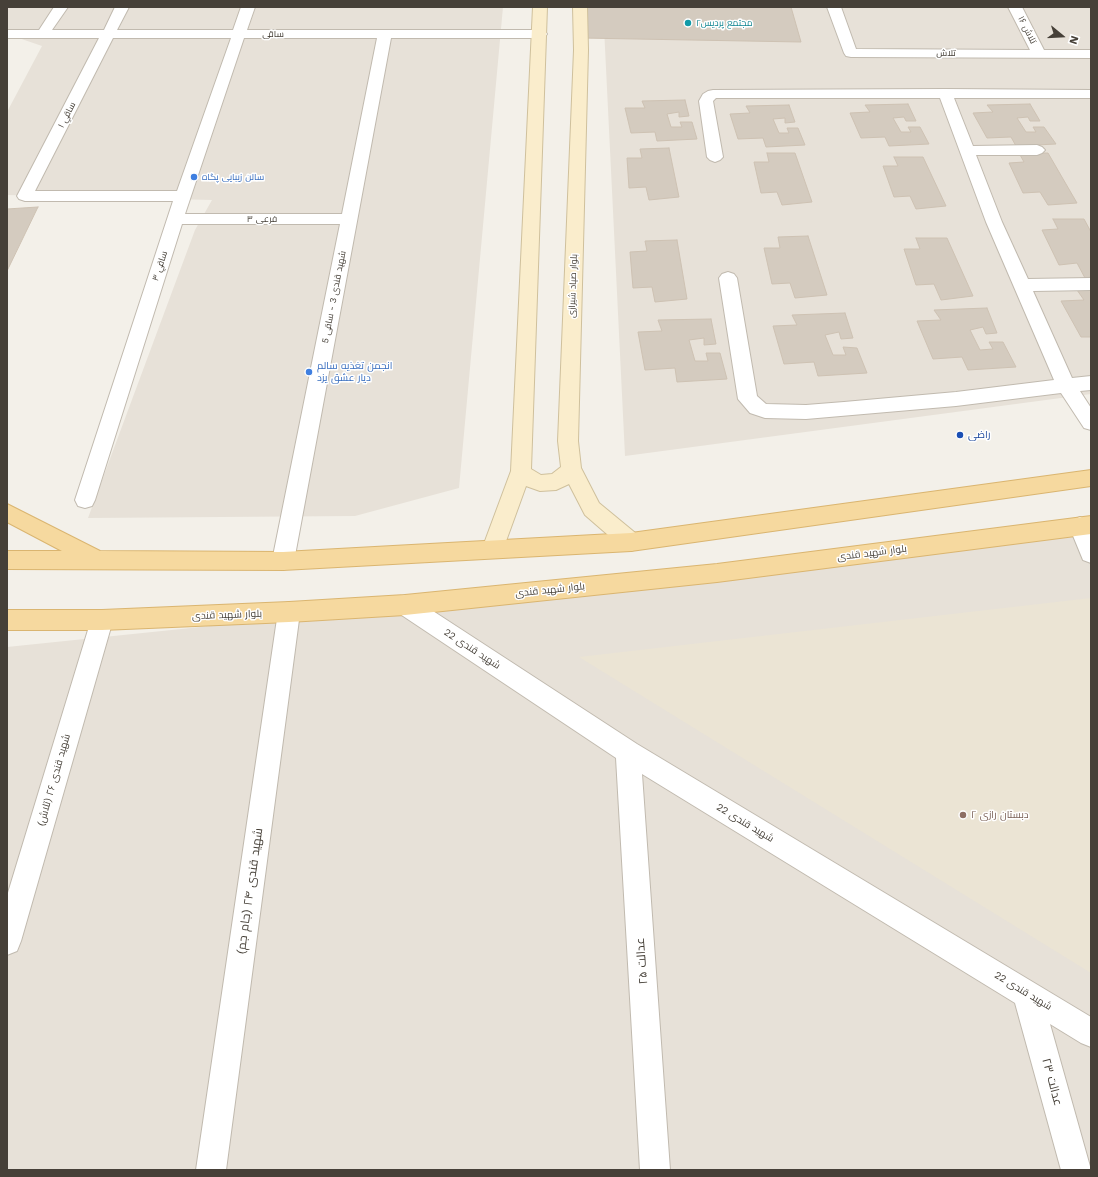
<!DOCTYPE html>
<html>
<head>
<meta charset="utf-8">
<style>
  body { margin:0 }
  #map { position:relative; width:1098px; height:1177px; overflow:hidden; background:#f3f0e9; font-family:"Work Sans",sans-serif }
  canvas { display:block }
  .frame { position:absolute; inset:0; border:8px solid #464038; pointer-events:none }
  .north { position:absolute; left:1042px; top:16px; width:40px; height:40px; -webkit-text-stroke:3px #fff; paint-order:stroke; rotate:108deg; font-size:11px; font-weight:700; line-height:16px; text-align:center; color:#464038 }
  .north::after { content:''; display:block; margin:auto; width:14px; height:18px; background:#464038; clip-path:polygon(50% 0,100% 100%,50% 72%,0 100%) }
</style>
</head>
<body>
<div id="map">
<canvas width="1098" height="1177"></canvas>
<div class="frame"></div>
<div class="north">N</div>
</div>
<script>
const c = document.querySelector('canvas').getContext('2d');
c.lineJoin = 'round';
function paint(path, color) { c.fillStyle = color; c.fill(path, 'evenodd'); }
const poly = rows => new Path2D(rows.map(r => 'M' + r).join(''));
function trace(path, color, width, dash) { c.strokeStyle = color; c.lineWidth = width; c.lineCap = dash ? 'butt' : 'round'; c.setLineDash(dash || []); c.stroke(path); }
function write(font, color, halo, rows, align = 'center') {
  c.font = font + ' "Work Sans",Cairo,sans-serif'; c.lineWidth = 3; c.setLineDash([]); c.textBaseline = 'middle'; c.strokeStyle = halo; c.fillStyle = color; for (const [text, x, y, turn = 0] of rows) {
    c.save(); c.translate(x, y); c.rotate((+turn || 0) * Math.PI / 180); c.textAlign = isNaN(turn) ? turn : align; if (halo) c.strokeText(text, 0, 0); c.fillText(text, 0, 0); c.restore();
  }
}
const residential = poly([
  [7,7,503,7,459,488,355,516,88,518,195,230,212,200,7,195,7,112,42,46,7,34],
  [603,7,1091,7,1091,394,625,456],
  [1091,535,1091,1170,7,1170,7,647]
]);
const education = poly([
  [1091,598,1091,973,579,657]
]);
const building = poly([
  [580,7,791,7,801,42,581,38,580,7],
  [685,100,689,116,679,117,679,112,667,114,671,127,682,127,680,122,692,122,697,139,657,141,655,132,631,133,625,108,645,108,642,101,685,100],
  [908,104,916,121,906,121,904,117,893,118,901,132,911,132,908,127,920,127,929,144,889,146,885,137,861,138,850,113,870,112,865,105,908,104],
  [1030,104,1040,121,1030,121,1028,117,1017,118,1026,132,1036,132,1033,127,1044,127,1056,144,1016,146,1011,137,987,138,973,113,993,112,987,105,1030,104],
  [789,105,795,122,785,123,785,118,773,119,779,133,789,133,787,128,798,128,805,145,766,147,763,138,738,139,730,114,750,113,746,106,789,105],
  [669,148,679,197,649,200,646,187,629,188,627,158,642,158,640,149,669,148],
  [767,153,795,153,812,202,782,205,777,192,761,193,754,162,769,162,767,153],
  [1019,153,1048,153,1077,203,1048,205,1040,192,1023,193,1009,163,1024,162,1019,153],
  [894,157,923,157,946,206,916,209,910,196,894,197,883,166,898,166,894,157],
  [38,207,7,271,7,209,38,207],
  [1053,219,1084,219,1091,232,1091,277,1085,278,1077,263,1059,265,1042,230,1058,229,1053,219],
  [808,236,827,295,795,298,790,283,772,284,764,248,780,248,778,237,808,236],
  [916,238,947,238,973,296,941,300,934,284,916,285,904,249,920,249,916,238],
  [677,240,687,299,655,302,652,287,633,288,630,252,647,251,645,241,677,240],
  [1077,290,1091,290,1091,337,1081,337,1061,301,1084,300,1077,290],
  [987,308,997,333,986,334,983,327,970,330,980,350,993,349,989,342,1003,342,1016,367,968,370,962,357,933,359,917,321,941,320,934,310,987,308],
  [845,313,853,338,841,339,839,332,825,335,833,355,846,355,843,347,857,348,867,373,818,376,814,362,784,364,773,326,797,325,792,315,845,313],
  [711,319,716,344,704,345,704,338,689,340,695,361,708,361,706,353,720,353,727,379,677,382,675,368,645,370,638,332,662,331,658,320,711,319]
]);
const minor = poly([
  [54,7,68,7,52,30,104,30,115,7,129,7,117,30,233,30,241,7,255,7,247,30,540,30,545,31,547,34,545,37,540,38,391,38,294,561,291,567,283,570,275,567,272,561,340,224,182,224,95,500,92,506,85,508,78,506,75,500,173,201,25,201,19,199,17,196,99,38,7,38,7,30,39,30,54,7],
  [113,38,231,38,177,191,35,191,113,38],
  [244,38,377,38,342,214,185,214,244,38],
  [827,7,841,7,856,49,1030,50,1008,7,1022,7,1044,50,1091,50,1091,58,851,57,846,56,844,53,827,7],
  [945,89,1091,90,1091,98,954,98,973,146,1037,145,1042,147,1045,150,1042,153,1037,155,976,155,1002,222,1028,279,1091,278,1091,290,1033,291,1072,378,1091,376,1091,390,1080,391,1091,408,1091,430,1084,428,1061,393,956,406,806,419,765,418,750,413,738,399,719,278,722,274,728,272,734,274,737,278,757,396,766,404,806,405,844,402,956,392,1054,380,986,222,940,98,716,98,713,101,723,157,720,160,715,162,710,160,707,157,699,101,703,94,708,91,713,90,945,89],
  [1080,517,1087,520,1091,527,1091,563,1083,560,1069,526,1073,520,1080,517],
  [405,595,413,598,637,744,1091,1017,1091,1047,1081,1043,1050,1024,1091,1170,1061,1170,1015,1003,642,774,670,1170,640,1170,616,758,397,612,394,605,397,598,405,595],
  [289,602,297,605,300,612,226,1170,196,1170,278,612,281,605,289,602],
  [102,610,110,613,113,620,21,941,17,951,7,955,7,896,91,620,94,613,102,610]
]);
const secondary = poly([
  [533,7,547,7,531,469,541,475,552,474,561,467,558,441,574,50,573,7,587,7,588,50,578,441,581,468,599,503,639,536,642,542,639,548,631,551,623,548,585,515,569,484,556,490,540,491,526,486,501,555,493,558,485,555,482,549,511,471,533,7]
]);
const primary = poly([
  [1091,470,1091,486,631,551,283,570,7,569,7,551,62,551,7,522,7,504,100,551,283,552,631,533,1091,470],
  [1091,516,1091,534,717,582,405,615,289,622,102,630,7,630,7,610,102,610,289,602,405,595,717,564,1091,516]
]);
const markers = [
  [688,23,4,"#0f9aa8"],
  [194,177,4,"#3f7fe0"],
  [309,372,4,"#3f7fe0"],
  [960,435,4,"#1a4fb4"],
  [963,815,4,"#8d6e63"]
];
const farCulturenames = [
  ["مجتمع پردیس۲",696,23]
];
const farStreetnames = [
  ["تلاش ۱۶",1027,30,63],
  ["ساقی",273,34],
  ["تلاش",946,53],
  ["ساقي ۱",67,115,-63],
  ["فرعی ۳",262,219],
  ["ساقي ۳",160,266,-72],
  ["بلوار صیاد شیرازی",573,286,-88],
  ["شهید قندی 3 - ساقی 5",334,297,-79]
];
const farShopnames = [
  ["سالن زیبایی پگاه",202,177]
];
const shopNames = [
  ["انجمن تغذیه سالم",317,366],
  ["دیار عشق یزد",317,378]
];
const transitNames = [
  ["راضی",968,435]
];
const streetNames = [
  ["بلوار شهید قندی",872,553,-7],
  ["بلوار شهید قندی",550,590,-6],
  ["بلوار شهید قندی",227,615,-2],
  ["شهید قندی 22",472,649,33],
  ["شهید قندی ۲۶ (تلاش)",54,780,-74],
  ["شهید قندی 22",745,823,31],
  ["شهید قندی 22",1023,991,31]
];
const educationNames = [
  ["دبستان رازی ۲",971,815]
];
const nearStreetnames = [
  ["شهید قندی ۲۴ (جام جم)",250,891,-82],
  ["عدالت ۲۵",642,961,-94],
  ["عدالت ۲۳",1052,1082,75]
];
paint(residential, '#e7e1d8');
paint(education, '#ebe4d4');
paint(building, '#d4cbbf');
trace(building, '#cec2b3', 1);
trace(minor, '#c1baaf', 2);
trace(secondary, '#cfc09c', 2);
trace(primary, '#dab570', 2);
paint(minor, '#fff');
paint(secondary, '#faedcc');
paint(primary, '#f6d99f');
for (const [x, y, r, color] of markers) { const dot = new Path2D(); dot.arc(x, y, r, 0, 2 * Math.PI); c.fillStyle = color; c.fill(dot); trace(dot, '#fff', 1.5); }
write('9px', '#0d838f', '#fff', farCulturenames, 'left');
write('9px', '#464038', '#fff', farStreetnames);
write('9px', '#366cbe', '#fff', farShopnames, 'left');
write('10px', '#366cbe', '#fff', shopNames, 'left');
write('10px', '#164399', '#fff', transitNames, 'left');
write('10px', '#464038', '#fff', streetNames);
write('10px', '#785e54', '#fff', educationNames, 'left');
write('12px', '#464038', '#fff', nearStreetnames);
</script>
</body>
</html>
